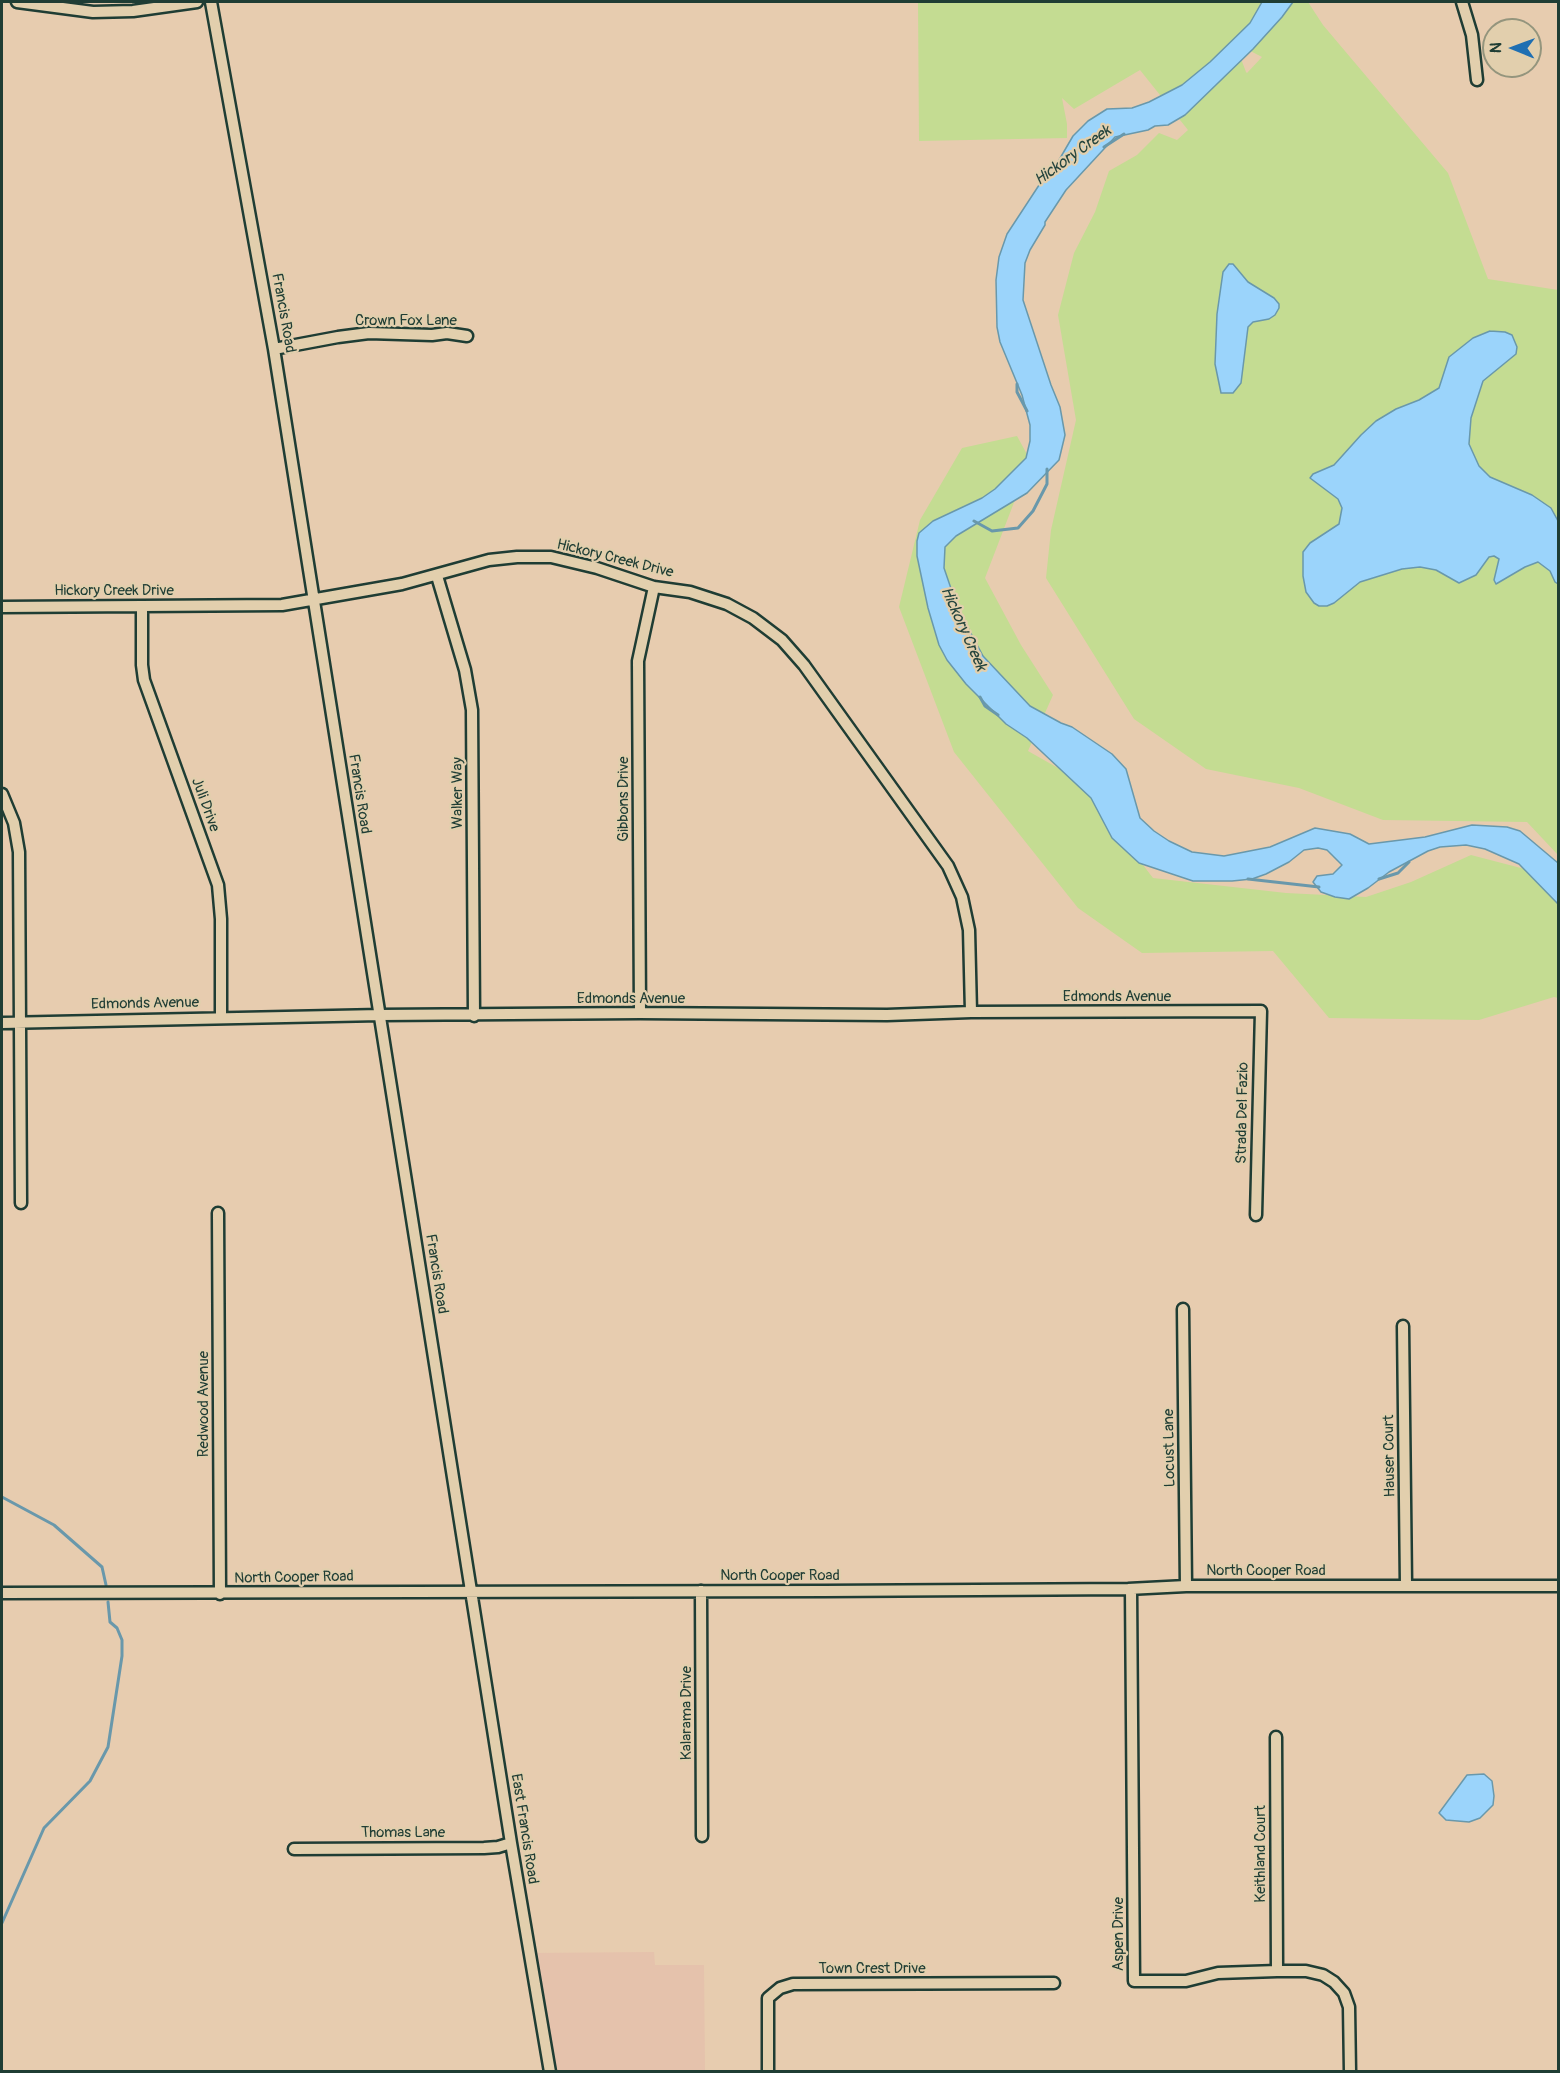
<!DOCTYPE html>
<html>
<head>
<meta charset="utf-8">
<style>
  body { margin:0 }
  #map { position:relative; width:1560px; height:2073px; overflow:hidden; background:#e7ccaf; font-family:Pangolin,sans-serif }
  canvas { display:block }
  .frame { position:absolute; inset:0; border:3px solid #1f3d34; pointer-events:none }
  .north { position:absolute; left:1482px; top:18px; width:60px; height:60px; box-sizing:border-box; background:#e2cfad; border:2px solid #94957d; border-radius:50%; rotate:271deg; font-size:16px; font-weight:700; line-height:24px; text-align:center; color:#1f3d34 }
  .north::after { content:''; display:block; margin:auto; width:21px; height:27px; background:#1f6fb2; clip-path:polygon(50% 0,100% 100%,50% 72%,0 100%) }
</style>
</head>
<body>
<div id="map">
<canvas width="1560" height="2073"></canvas>
<div class="frame"></div>
<div class="north">N</div>
</div>
<script>
const c = document.querySelector('canvas').getContext('2d');
c.lineJoin = 'round';
function paint(path, color) { c.fillStyle = color; c.fill(path, 'evenodd'); }
const poly = rows => new Path2D(rows.map(r => 'M' + r).join(''));
function trace(path, color, width, dash) { c.strokeStyle = color; c.lineWidth = width; c.lineCap = dash ? 'butt' : 'round'; c.setLineDash(dash || []); c.stroke(path); }
function write(font, color, halo, rows, align = 'center') {
  c.font = font + ' Pangolin,sans-serif'; c.lineWidth = 4.5; c.setLineDash([]); c.textBaseline = 'middle'; c.strokeStyle = halo; c.fillStyle = color; for (const [text, x, y, turn = 0] of rows) {
    c.save(); c.translate(x, y); c.rotate((+turn || 0) * Math.PI / 180); c.textAlign = isNaN(turn) ? turn : align; if (halo) c.strokeText(text, 0, 0); c.fillText(text, 0, 0); c.restore();
  }
}
const built = poly([
  [654,1952,655,1965,704,1965,705,2071,553,2071,532,1953]
]);
const green = poly([
  [918,2,1308,2,1323,25,1448,173,1488,279,1558,290,1558,855,1527,822,1383,820,1299,788,1206,769,1134,719,1046,578,1051,530,1076,420,1058,315,1074,253,1095,212,1109,171,1137,155,1159,133,1177,140,1188,130,1140,70,1074,109,1062,98,1067,124,1067,138,919,141],
  [1235,43,1262,57,1247,73,1246,72],
  [1017,436,1035,469,1018,492,985,578,1021,645,1053,695,1028,751,1081,781,1111,823,1153,878,1286,893,1366,897,1411,882,1471,855,1540,873,1558,884,1558,998,1554,997,1479,1020,1329,1018,1273,951,1142,953,1078,908,954,752,899,607,920,520,962,448]
]);
const water = poly([
  [1262,2,1293,2,1282,17,1253,49,1185,115,1168,125,1155,126,1148,130,1115,137,1066,190,1045,222,1045,225,1030,250,1025,263,1023,300,1051,385,1060,407,1065,435,1059,460,1027,493,956,536,945,547,944,568,958,609,983,656,1030,706,1061,723,1072,727,1112,754,1126,769,1140,818,1154,831,1169,841,1192,852,1224,856,1270,847,1315,828,1350,834,1369,844,1425,837,1472,825,1507,827,1520,831,1558,863,1558,904,1519,864,1485,849,1466,845,1440,847,1428,851,1389,872,1368,888,1349,899,1335,897,1321,892,1313,882,1317,876,1333,874,1342,865,1327,850,1318,848,1304,850,1289,862,1266,874,1252,879,1232,881,1193,881,1139,863,1112,838,1091,798,1027,738,1006,724,966,684,947,660,939,645,928,608,917,556,917,541,919,533,933,521,982,498,995,489,1026,458,1030,441,1030,425,1022,395,1000,342,997,327,996,280,999,257,1007,234,1045,176,1059,160,1073,136,1088,121,1107,109,1132,108,1149,102,1182,85,1210,62,1250,23,1262,2],
  [1229,264,1233,264,1248,282,1274,298,1279,304,1279,308,1275,315,1269,319,1253,322,1248,327,1241,383,1233,393,1221,393,1215,364,1217,314,1223,272,1229,264],
  [1490,331,1505,332,1512,335,1517,347,1516,354,1483,381,1471,418,1469,444,1479,466,1490,477,1532,495,1551,508,1558,521,1558,584,1555,582,1550,571,1538,562,1525,567,1496,584,1494,580,1499,559,1494,556,1489,557,1476,575,1459,583,1436,570,1420,567,1402,569,1360,582,1334,603,1327,606,1319,606,1314,603,1306,592,1303,576,1303,552,1310,543,1339,524,1342,508,1338,499,1310,478,1313,474,1334,465,1361,435,1376,421,1396,409,1419,400,1439,388,1449,357,1473,338,1490,331],
  [1484,1774,1492,1781,1494,1796,1493,1805,1480,1818,1469,1822,1446,1820,1439,1813,1467,1775,1484,1774]
]);
const stream = poly([
  [1104,147,1124,134],
  [1017,384,1017,392,1027,411],
  [974,521,992,531,1018,528,1033,511,1047,484,1047,469],
  [980,697,985,706,998,715],
  [1248,879,1319,887],
  [1379,879,1398,873,1409,862],
  [2,1497,54,1525,102,1567,106,1585],
  [2,1923,44,1828,90,1781,108,1747,122,1656,122,1640,117,1628,110,1622,108,1602]
]);
const minor = poly([
  [17,2,93,12,133,11,197,2],
  [211,2,274,349,511,1843,550,2072],
  [1462,2,1472,35,1477,80],
  [274,349,338,337,369,333,432,335,447,333,467,336],
  [437,576,465,670,472,710,474,1016],
  [142,606,142,665,144,680,218,885,221,919,221,1018],
  [2,607,282,605,402,584,489,560,517,557,551,557,597,568,654,587,690,592,727,604,753,618,782,640,804,665,948,866,962,897,969,930,971,1012],
  [2,794,14,823,19,852,21,1203],
  [640,1013,638,661,654,587],
  [2,1023,380,1015,640,1013,887,1015,971,1012,1261,1011,1256,1215],
  [218,1213,220,1594],
  [1183,1309,1186,1586],
  [1403,1326,1406,1585],
  [1131,1589,1134,1981,1186,1981,1218,1973,1277,1971,1306,1971,1323,1975,1334,1982,1344,1993,1349,2007,1350,2072],
  [701,1591,702,1836],
  [2,1593,825,1591,1128,1589,1186,1586,1558,1586],
  [1276,1737,1277,1971],
  [294,1849,484,1848,498,1847,511,1843],
  [768,2072,768,1998,780,1988,793,1984,1054,1983]
]);
const streetNames = [
  ["Francis Road",283,313,80],
  ["Crown Fox Lane",406,321],
  ["Hickory Creek Drive",615,559,14],
  ["Hickory Creek Drive",114,591],
  ["Walker Way",458,793,-90],
  ["Francis Road",359,794,81],
  ["Gibbons Drive",624,799,-90],
  ["Juli Drive",205,805,70],
  ["Edmonds Avenue",1117,997],
  ["Edmonds Avenue",631,999],
  ["Edmonds Avenue",145,1004,-1],
  ["Strada Del Fazio",1243,1113,-89],
  ["Francis Road",436,1274,81],
  ["Redwood Avenue",204,1404,-90],
  ["Locust Lane",1170,1448,-91],
  ["Hauser Court",1390,1456,-91],
  ["North Cooper Road",1266,1571],
  ["North Cooper Road",780,1576],
  ["North Cooper Road",294,1578,-1],
  ["Kalarama Drive",687,1713,-90],
  ["East Francis Road",524,1829,81],
  ["Thomas Lane",403,1833],
  ["Keithland Court",1261,1854,-90],
  ["Aspen Drive",1119,1934,-90],
  ["Town Crest Drive",872,1969]
];
const waterNames = [
  ["Hickory Creek",1073,156,-36],
  ["Hickory Creek",963,629,66]
];
paint(built, '#e5c2ac');
paint(green, '#c4dc92');
paint(water, '#9bd4fb');
trace(water, '#6998ab', 1.5);
trace(stream, '#6998ab', 3);
trace(minor, '#1f3d34', 15);
trace(minor, '#e2cfad', 10);
write('15px', '#1f3d34', '#e2cfad', streetNames);
write('italic 16px', '#25453e', '#e2cfad', waterNames);
</script>
</body>
</html>
